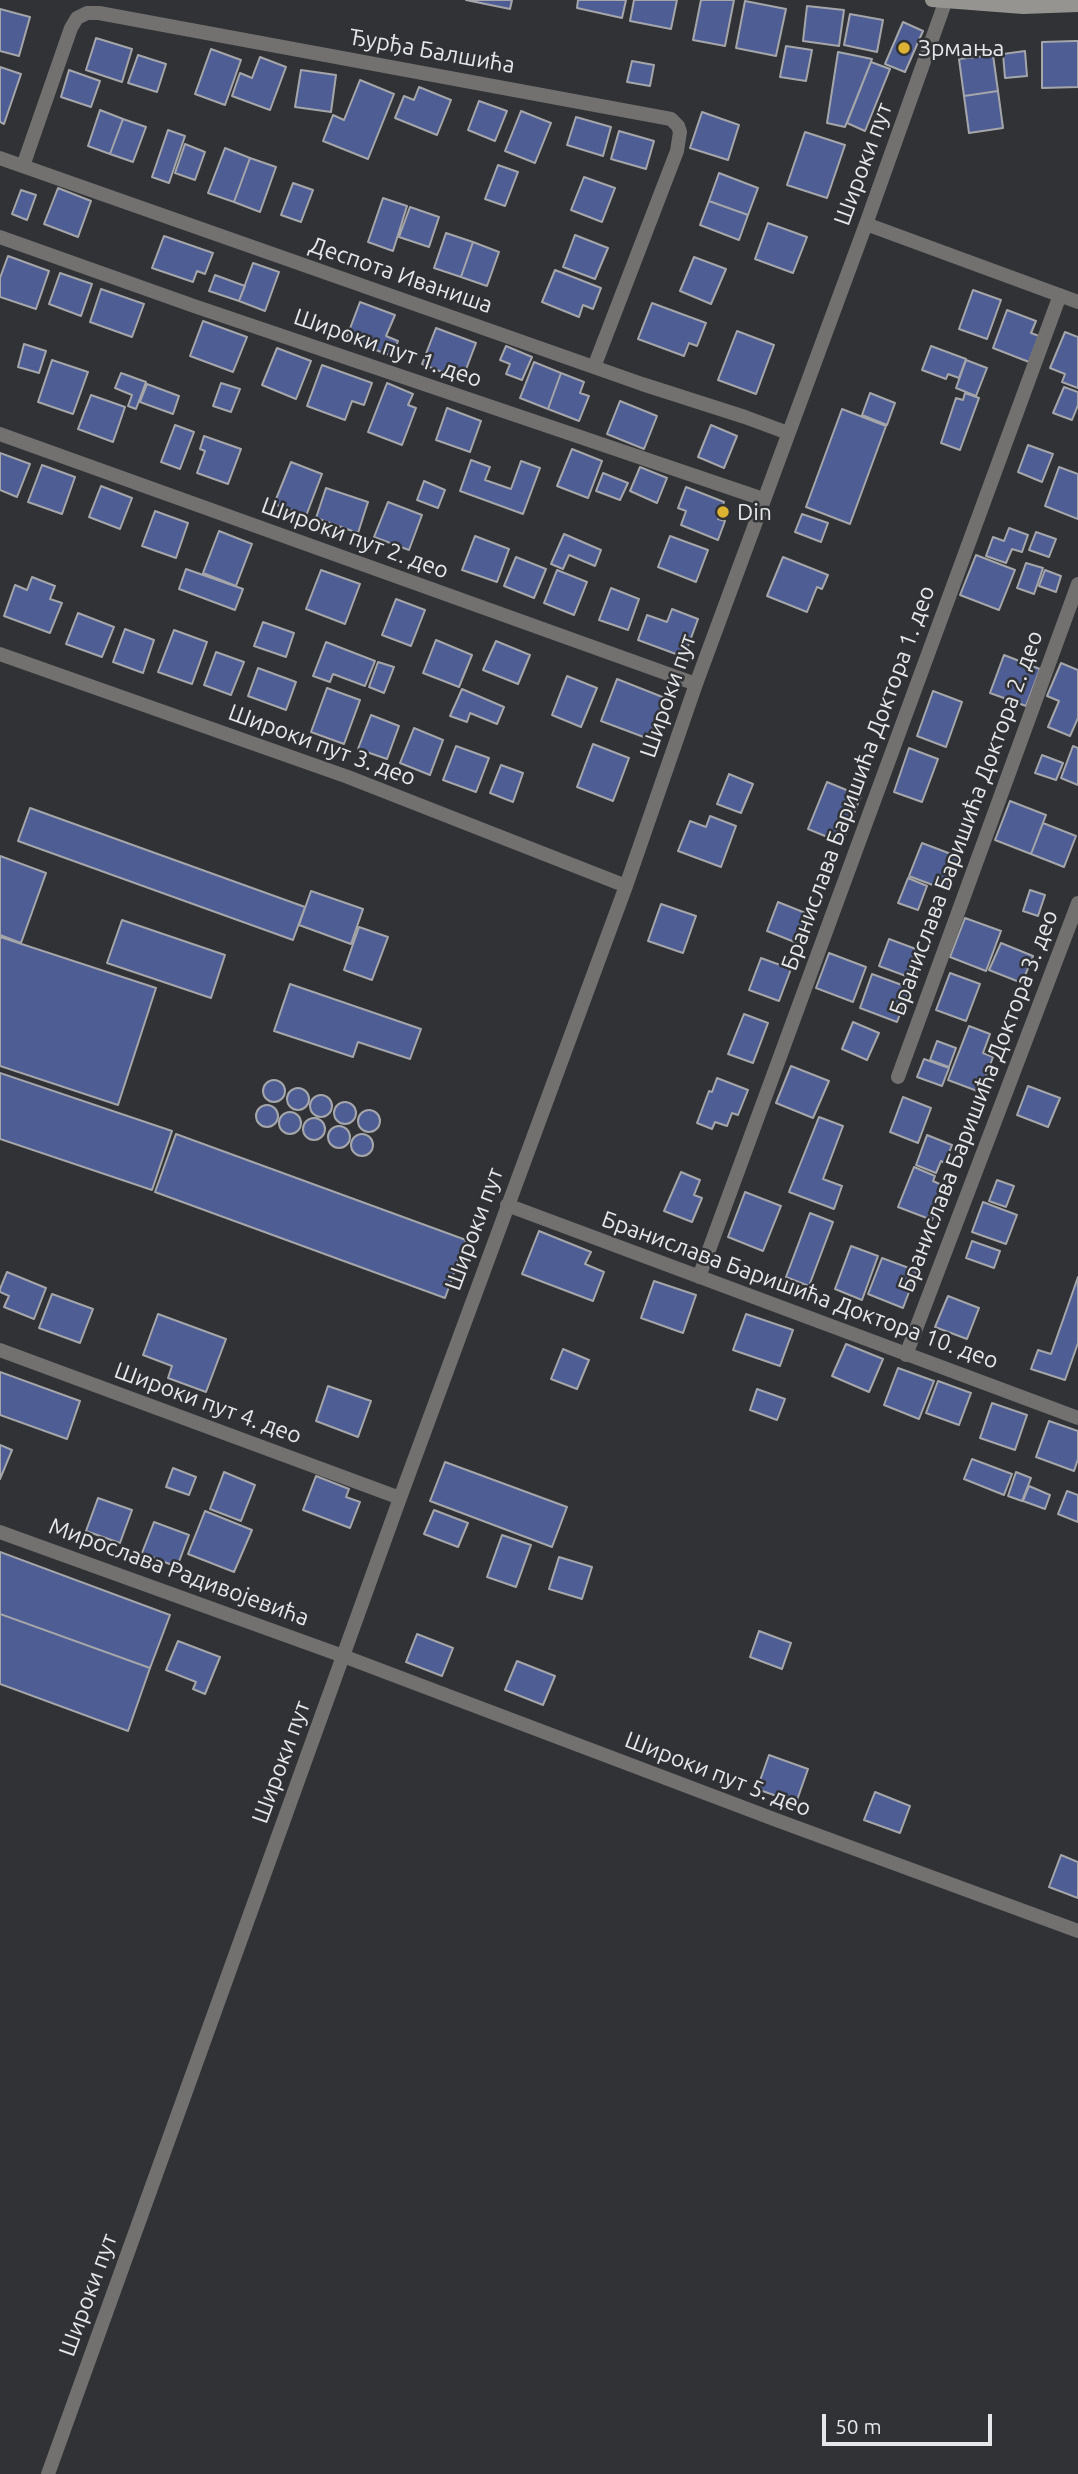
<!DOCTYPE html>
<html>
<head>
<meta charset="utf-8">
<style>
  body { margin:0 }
  #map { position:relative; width:1078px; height:2474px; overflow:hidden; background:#303235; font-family:Ubuntu,sans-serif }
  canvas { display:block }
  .scale { position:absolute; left:822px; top:2414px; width:170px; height:32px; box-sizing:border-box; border:4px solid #e6e7e9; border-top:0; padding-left:9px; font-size:21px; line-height:24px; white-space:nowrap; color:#e6e7e9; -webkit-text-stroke:5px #303235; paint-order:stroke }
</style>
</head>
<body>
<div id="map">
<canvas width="1078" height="2474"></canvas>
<div class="scale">50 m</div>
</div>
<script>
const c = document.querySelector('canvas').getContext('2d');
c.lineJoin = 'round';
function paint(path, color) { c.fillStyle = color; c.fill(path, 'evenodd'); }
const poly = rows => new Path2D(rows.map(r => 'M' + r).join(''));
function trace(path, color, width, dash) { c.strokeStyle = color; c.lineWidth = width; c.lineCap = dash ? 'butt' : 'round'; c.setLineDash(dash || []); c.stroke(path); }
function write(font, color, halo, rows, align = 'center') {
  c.font = font + ' Ubuntu,sans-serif'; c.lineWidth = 5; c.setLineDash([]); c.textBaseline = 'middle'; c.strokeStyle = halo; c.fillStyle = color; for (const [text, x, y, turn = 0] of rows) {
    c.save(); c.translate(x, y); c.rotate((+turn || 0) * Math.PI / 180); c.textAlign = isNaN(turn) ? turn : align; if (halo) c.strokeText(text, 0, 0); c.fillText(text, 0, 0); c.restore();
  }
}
const building = poly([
  [466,0,512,0,510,9,466,0],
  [578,0,626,0,622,18,577,8,578,0],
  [634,0,677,0,671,29,630,21,634,0],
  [701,0,734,0,725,46,693,40,701,0],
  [745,1,786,9,776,56,736,48,745,1],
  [807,6,844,10,839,46,803,41,807,6],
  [0,9,30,17,19,56,0,51,0,9],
  [850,14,883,20,877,52,844,45,850,14],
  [903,22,923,31,905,72,885,64,903,22],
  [96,38,132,49,122,82,86,70,96,38],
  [1075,41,1078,41,1078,87,1042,88,1042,42,1075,41],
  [786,46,812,50,806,81,780,77,786,46],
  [211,49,241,60,225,105,195,94,211,49],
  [1025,51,1027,76,1005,78,1003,54,1025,51],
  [838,52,872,59,845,127,827,123,838,52],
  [138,55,166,64,157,92,128,83,138,55],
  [993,55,998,91,964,96,959,59,993,55],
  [260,57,286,67,270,110,232,96,240,73,252,78,260,57],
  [632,61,654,65,650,86,627,82,632,61],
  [871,62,890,69,865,131,847,123,871,62],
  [0,67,21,74,4,124,0,122,0,67],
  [69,70,100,81,91,107,61,97,69,70],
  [301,70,336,75,331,112,295,107,301,70],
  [360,80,394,94,368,159,323,141,333,115,344,120,360,80],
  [419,87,451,100,437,135,395,118,404,96,414,100,419,87],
  [998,91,1003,128,969,133,964,96,998,91],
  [479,101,507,111,495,141,468,130,479,101],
  [100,110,123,119,110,154,88,146,100,110],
  [521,111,551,123,535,163,505,151,521,111],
  [702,112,739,125,728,160,690,148,702,112],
  [576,117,611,127,603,156,567,145,576,117],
  [123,119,146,127,133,162,110,154,123,119],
  [168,130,185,136,169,183,152,177,168,130],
  [619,131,654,141,646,169,611,159,619,131],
  [805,132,845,145,827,198,787,185,805,132],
  [185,144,205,152,195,180,175,173,185,144],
  [225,148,250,158,234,202,208,193,225,148],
  [250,158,276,167,260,212,234,202,250,158],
  [498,165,518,172,505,206,485,199,498,165],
  [719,173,758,188,748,215,709,201,719,173],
  [584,177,615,188,602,222,571,210,584,177],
  [293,183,313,190,301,222,281,215,293,183],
  [58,188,91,201,78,237,44,224,58,188],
  [21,190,36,195,27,220,12,214,21,190],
  [383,198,407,206,393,251,368,242,383,198],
  [709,201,748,215,739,240,700,225,709,201],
  [410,207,439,217,429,247,399,237,410,207],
  [768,223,807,237,793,273,755,259,768,223],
  [446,233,473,242,461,277,434,268,446,233],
  [575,235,608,248,595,279,563,267,575,235],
  [164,236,213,253,205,274,197,271,193,282,152,268,164,236],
  [473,242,499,252,487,286,461,277,473,242],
  [8,256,49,271,36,309,0,297,0,278,8,256],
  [694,257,726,269,711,304,680,291,694,257],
  [253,263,279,272,265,311,239,301,253,263],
  [555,270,601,288,593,309,583,305,579,317,542,302,555,270],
  [60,273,92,284,81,316,49,304,60,273],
  [215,275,245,286,239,301,209,291,215,275],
  [101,289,144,304,132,337,90,322,101,289],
  [973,290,1001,300,987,339,959,329,973,290],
  [360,302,395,315,386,336,398,341,392,356,346,339,360,302],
  [652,303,706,323,697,346,689,343,684,356,638,339,652,303],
  [1007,310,1036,321,1031,333,1039,336,1029,362,993,348,1007,310],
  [203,321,247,337,233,372,190,356,203,321],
  [436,328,476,343,462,380,422,364,436,328],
  [737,331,774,345,756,394,718,380,737,331],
  [1065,332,1078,337,1078,388,1062,382,1065,374,1050,368,1065,332],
  [24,344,46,351,39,373,18,367,24,344],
  [506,346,532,357,522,380,506,374,510,364,500,360,506,346],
  [931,346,966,359,959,378,948,374,946,379,922,370,931,346],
  [277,348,311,361,296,399,262,385,277,348],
  [52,360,88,372,73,414,38,402,52,360],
  [966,360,987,368,976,396,956,388,966,360],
  [534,362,561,373,548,409,520,398,534,362],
  [322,365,372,383,364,405,352,401,345,420,307,406,322,365],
  [121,373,146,382,136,409,128,406,132,395,115,388,121,373],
  [561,373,584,382,580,393,589,396,579,421,548,409,561,373],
  [221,383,240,389,231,412,213,406,221,383],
  [387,383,413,394,408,405,416,408,402,445,368,432,387,383],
  [147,384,179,396,173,414,140,402,147,384],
  [1064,387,1078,392,1078,405,1072,420,1053,413,1064,387],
  [870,393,895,403,887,425,862,415,870,393],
  [965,393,979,398,960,450,941,443,956,398,963,400,965,393],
  [91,395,125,407,113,442,78,429,91,395],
  [620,401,657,416,644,449,607,434,620,401],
  [447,408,481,421,470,452,436,440,447,408],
  [842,409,886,426,850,524,806,507,842,409],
  [175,425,194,432,180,469,161,462,175,425],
  [711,425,737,436,724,468,698,457,711,425],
  [204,436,241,449,228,484,197,473,205,451,200,449,204,436],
  [1028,445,1053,454,1042,482,1018,472,1028,445],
  [572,449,602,461,588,498,557,486,572,449],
  [0,453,30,464,17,497,0,490,0,453],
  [471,460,490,467,485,480,511,489,521,461,540,468,523,514,460,491,471,460],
  [291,462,322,474,306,516,274,504,291,462],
  [42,465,75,477,62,514,28,502,42,465],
  [640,467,667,478,657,503,630,491,640,467],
  [1059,467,1078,474,1078,519,1045,506,1059,467],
  [603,473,628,483,620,500,596,491,603,473],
  [424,481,445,490,438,508,417,500,424,481],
  [101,486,132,498,120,529,89,517,101,486],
  [686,487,724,502,718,519,725,521,718,540,681,525,686,511,678,508,686,487],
  [326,488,368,502,358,533,316,518,326,488],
  [388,502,422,515,409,550,374,537,388,502],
  [155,511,188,523,176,558,142,546,155,511],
  [802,514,828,523,821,542,795,532,802,514],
  [1009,528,1028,535,1022,552,1012,549,1006,563,986,556,993,537,1004,541,1009,528],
  [219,531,252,544,236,586,203,573,219,531],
  [1036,532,1056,539,1049,557,1029,550,1036,532],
  [564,534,601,550,595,566,569,555,563,569,551,564,564,534],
  [475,536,509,549,497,582,462,570,475,536],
  [670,536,708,550,696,582,658,567,670,536],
  [976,555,1015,570,999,610,960,595,976,555],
  [516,557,546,569,534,598,504,586,516,557],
  [783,557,828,575,822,589,817,587,807,612,767,596,783,557],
  [1026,563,1043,568,1034,594,1017,588,1026,563],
  [186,569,243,589,235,610,179,589,186,569],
  [321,570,360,584,345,624,306,609,321,570],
  [557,570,587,582,574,615,544,603,557,570],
  [1045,570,1061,576,1056,592,1039,586,1045,570],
  [32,577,55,586,50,599,62,603,50,633,4,616,15,585,27,590,32,577],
  [611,588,639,599,628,630,599,620,611,588],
  [396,599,425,610,411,646,382,635,396,599],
  [672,609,698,619,684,657,638,640,647,615,667,622,672,609],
  [78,613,114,627,102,657,66,644,78,613],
  [263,622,294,633,286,657,254,646,263,622],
  [125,629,154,640,143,673,113,662,125,629],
  [174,630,207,642,192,684,158,672,174,630],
  [436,640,472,655,459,687,423,673,436,640],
  [496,641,530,655,518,684,483,670,496,641],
  [326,642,375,661,365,686,333,674,330,682,313,676,326,642],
  [216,652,244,662,231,695,204,685,216,652],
  [1004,655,1040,669,1026,706,990,693,1004,655],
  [378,662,394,667,384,693,369,687,378,662],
  [1061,663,1078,670,1078,718,1070,736,1048,727,1059,701,1047,696,1061,663],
  [258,668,296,682,286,710,248,696,258,668],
  [567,676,597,688,581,727,552,715,567,676],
  [617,679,665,698,649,739,601,721,617,679],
  [327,688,360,700,344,744,311,732,327,688],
  [462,689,504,707,497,724,470,713,467,722,450,716,462,689],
  [933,691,962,702,946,747,917,736,933,691],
  [371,715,399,726,387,759,358,749,371,715],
  [414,728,443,740,430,775,400,763,414,728],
  [593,744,629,758,613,801,577,787,593,744],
  [456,746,489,758,476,792,443,780,456,746],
  [1073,746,1078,748,1078,785,1061,778,1073,746],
  [909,748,938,759,922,802,894,792,909,748],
  [1042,755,1063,763,1056,780,1035,773,1042,755],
  [501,765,523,773,513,802,490,793,501,765],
  [729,774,753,784,741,813,717,804,729,774],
  [827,782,861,796,842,843,808,829,827,782],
  [1010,801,1046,815,1031,854,995,840,1010,801],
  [30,808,305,907,293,940,18,841,30,808],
  [710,816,736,826,721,867,678,851,690,821,706,827,710,816],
  [1043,823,1076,836,1064,867,1031,854,1043,823],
  [922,843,959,857,946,890,909,876,922,843],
  [0,856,46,873,21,943,0,935,0,856],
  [908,878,927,886,918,910,898,903,908,878],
  [1030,890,1045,895,1038,916,1023,911,1030,890],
  [311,891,363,909,351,944,299,925,311,891],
  [778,902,808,914,797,943,767,931,778,902],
  [661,904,696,916,683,953,648,941,661,904],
  [965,918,1001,931,986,971,950,957,965,918],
  [122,920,225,955,211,998,107,963,122,920],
  [359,927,388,937,372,980,344,970,359,927],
  [0,937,156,988,118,1105,0,1066,0,937],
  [889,939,924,952,914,979,879,966,889,939],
  [1001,943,1033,956,1022,983,989,970,1001,943],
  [829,953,866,967,853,1002,816,988,829,953],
  [761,958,791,969,779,1001,749,990,761,958],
  [950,973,980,984,966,1021,936,1010,950,973],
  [872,974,910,988,897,1022,860,1008,872,974],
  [290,984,421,1029,410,1059,358,1042,353,1057,274,1031,290,984],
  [744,1014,768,1023,753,1063,728,1054,744,1014],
  [853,1022,879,1033,867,1060,842,1049,853,1022],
  [969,1026,990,1034,983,1053,993,1057,980,1092,948,1080,969,1026],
  [937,1041,956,1048,949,1067,930,1060,937,1041],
  [924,1059,949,1068,942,1086,917,1077,924,1059],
  [791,1066,829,1081,813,1118,776,1103,791,1066],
  [0,1073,172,1131,152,1190,0,1139,0,1073],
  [717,1078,748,1090,738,1115,732,1113,727,1126,715,1122,712,1129,697,1123,709,1091,712,1092,717,1078],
  '263 1091a11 11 0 1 1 22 0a11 11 0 1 1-22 0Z',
  [1028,1086,1060,1098,1048,1127,1017,1115,1028,1086],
  '287 1099a11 11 0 1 1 22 0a11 11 0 1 1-22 0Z',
  '310 1106a11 11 0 1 1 22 0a11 11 0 1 1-22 0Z',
  [903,1097,931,1108,918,1143,890,1132,903,1097],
  '334 1113a11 11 0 1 1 22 0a11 11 0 1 1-22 0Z',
  '256 1116a11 11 0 1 1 22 0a11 11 0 1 1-22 0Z',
  '358 1121a11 11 0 1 1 22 0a11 11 0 1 1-22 0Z',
  '279 1123a11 11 0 1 1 22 0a11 11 0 1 1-22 0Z',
  [819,1117,843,1126,823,1179,842,1186,834,1209,789,1192,819,1117],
  '303 1129a11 11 0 1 1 22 0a11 11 0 1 1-22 0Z',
  '328 1137a11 11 0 1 1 22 0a11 11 0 1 1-22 0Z',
  [176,1134,466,1240,445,1298,155,1192,176,1134],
  '351 1145a11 11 0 1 1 22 0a11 11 0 1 1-22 0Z',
  [927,1135,952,1145,945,1163,941,1161,936,1173,916,1165,927,1135],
  [914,1167,935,1176,933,1181,946,1187,932,1220,898,1207,914,1167],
  [681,1172,700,1180,694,1195,702,1198,692,1222,664,1211,681,1172],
  [997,1180,1014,1186,1006,1207,989,1201,997,1180],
  [745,1192,781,1206,763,1251,728,1237,745,1192],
  [983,1202,1017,1215,1006,1244,972,1232,983,1202],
  [810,1213,833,1222,809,1286,786,1277,810,1213],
  [539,1231,591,1252,585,1264,604,1272,593,1301,522,1274,539,1231],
  [972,1241,1000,1251,994,1268,966,1258,972,1241],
  [851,1246,878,1256,862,1300,835,1289,851,1246],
  [882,1258,917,1271,903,1308,868,1294,882,1258],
  [7,1272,46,1288,34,1319,4,1307,9,1296,0,1292,0,1289,7,1272],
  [1078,1277,1078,1343,1065,1380,1031,1369,1038,1350,1051,1354,1078,1277],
  [654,1281,696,1295,683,1333,641,1318,654,1281],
  [52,1294,93,1309,80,1343,39,1328,52,1294],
  [948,1296,979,1308,967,1339,935,1327,948,1296],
  [158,1314,226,1339,206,1392,168,1378,172,1366,143,1355,158,1314],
  [746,1314,793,1330,780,1366,733,1350,746,1314],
  [846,1344,883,1359,869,1392,832,1376,846,1344],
  [563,1349,589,1360,577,1389,551,1379,563,1349],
  [898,1368,934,1381,919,1419,884,1405,898,1368],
  [0,1372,80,1401,67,1439,0,1415,0,1372],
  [938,1381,971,1393,959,1425,926,1413,938,1381],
  [328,1386,371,1401,358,1437,316,1421,328,1386],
  [757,1389,785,1399,777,1420,750,1410,757,1389],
  [992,1403,1027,1415,1015,1450,980,1438,992,1403],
  [1049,1421,1078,1431,1078,1459,1074,1471,1036,1457,1049,1421],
  [0,1445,12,1450,0,1479,0,1445],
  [972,1459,1012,1474,1004,1495,964,1479,972,1459],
  [445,1462,567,1507,552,1547,430,1501,445,1462],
  [173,1468,196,1477,189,1495,166,1487,173,1468],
  [224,1472,255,1485,241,1521,210,1509,224,1472],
  [1016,1472,1031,1478,1022,1501,1008,1496,1016,1472],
  [316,1476,349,1489,346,1497,360,1502,350,1528,303,1510,316,1476],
  [1029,1486,1050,1495,1045,1509,1023,1501,1029,1486],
  [1067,1491,1078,1495,1078,1522,1058,1514,1067,1491],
  [98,1498,132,1510,120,1543,86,1531,98,1498],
  [434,1510,468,1523,458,1547,424,1534,434,1510],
  [205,1511,252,1530,234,1572,188,1554,205,1511],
  [154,1522,189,1535,177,1567,142,1553,154,1522],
  [502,1535,531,1545,516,1587,487,1577,502,1535],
  [0,1552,170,1615,150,1668,0,1614,0,1552],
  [559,1557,592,1567,582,1599,549,1589,559,1557],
  [0,1614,150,1668,128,1731,0,1684,0,1614],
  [759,1631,791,1643,782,1669,750,1657,759,1631],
  [417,1634,453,1648,442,1676,406,1662,417,1634],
  [178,1641,220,1657,205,1694,193,1689,196,1682,166,1670,178,1641],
  [517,1661,555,1676,543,1705,505,1690,517,1661],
  [769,1755,808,1769,796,1803,757,1789,769,1755],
  [875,1792,910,1806,900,1833,864,1820,875,1792],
  [1061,1855,1078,1862,1078,1898,1049,1887,1061,1855]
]);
const street = poly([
  [0,158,642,384,745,417,788,433],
  [23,166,71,28,77,18,87,13,99,13,671,119,678,126,680,132,677,151,594,367],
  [866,224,1078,302],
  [0,237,194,306,763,499],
  [0,434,696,684],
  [0,654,348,777,626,886],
  [898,1077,1078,584],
  [507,1205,1078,1418],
  [699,1277,1060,295],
  [0,1350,400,1498],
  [906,1355,1078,903],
  [0,1532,343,1656,779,1821,1078,1931],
  [48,2474,400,1498,626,886,696,684,866,224,946,0]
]);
const secondary = poly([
  [932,0,1023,7,1078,5]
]);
const markers = [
  [904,48,7,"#dcb233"],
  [723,512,7,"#dcb233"]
];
const poiNames = [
  ["Зрмања",918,48],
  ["Din",737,512]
];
const streetNames = [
  ["Ђурђа Балшића",432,51,10],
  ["Широки пут",863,164,-70],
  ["Деспота Иваниша",401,275,19],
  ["Широки пут 1. део",388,348,19],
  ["Широки пут 2. део",355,538,20],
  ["Широки пут",668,696,-71],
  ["Широки пут 3. део",322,745,20],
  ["Бранислава Баришића Доктора 1. део",858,778,-70],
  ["Бранислава Баришића Доктора 2. део",966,823,-70],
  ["Бранислава Баришића Доктора 3. део",978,1101,-69],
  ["Широки пут",474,1229,-70],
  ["Бранислава Баришића Доктора 10. део",800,1290,20],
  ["Широки пут 4. део",208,1403,20],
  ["Мирослава Радивојевића",179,1572,20],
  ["Широки пут",281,1762,-70],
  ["Широки пут 5. део",718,1774,21],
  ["Широки пут",88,2295,-70]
];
paint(building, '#4e5d93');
trace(building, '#a5a6aa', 2);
trace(street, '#72716f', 14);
trace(secondary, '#959491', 14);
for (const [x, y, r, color] of markers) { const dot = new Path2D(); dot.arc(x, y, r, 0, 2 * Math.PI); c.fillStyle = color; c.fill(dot); trace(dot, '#303235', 2.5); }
write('23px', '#e6e7e9', '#303235', poiNames, 'left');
write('23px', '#e6e7e9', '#303235', streetNames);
</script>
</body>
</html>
